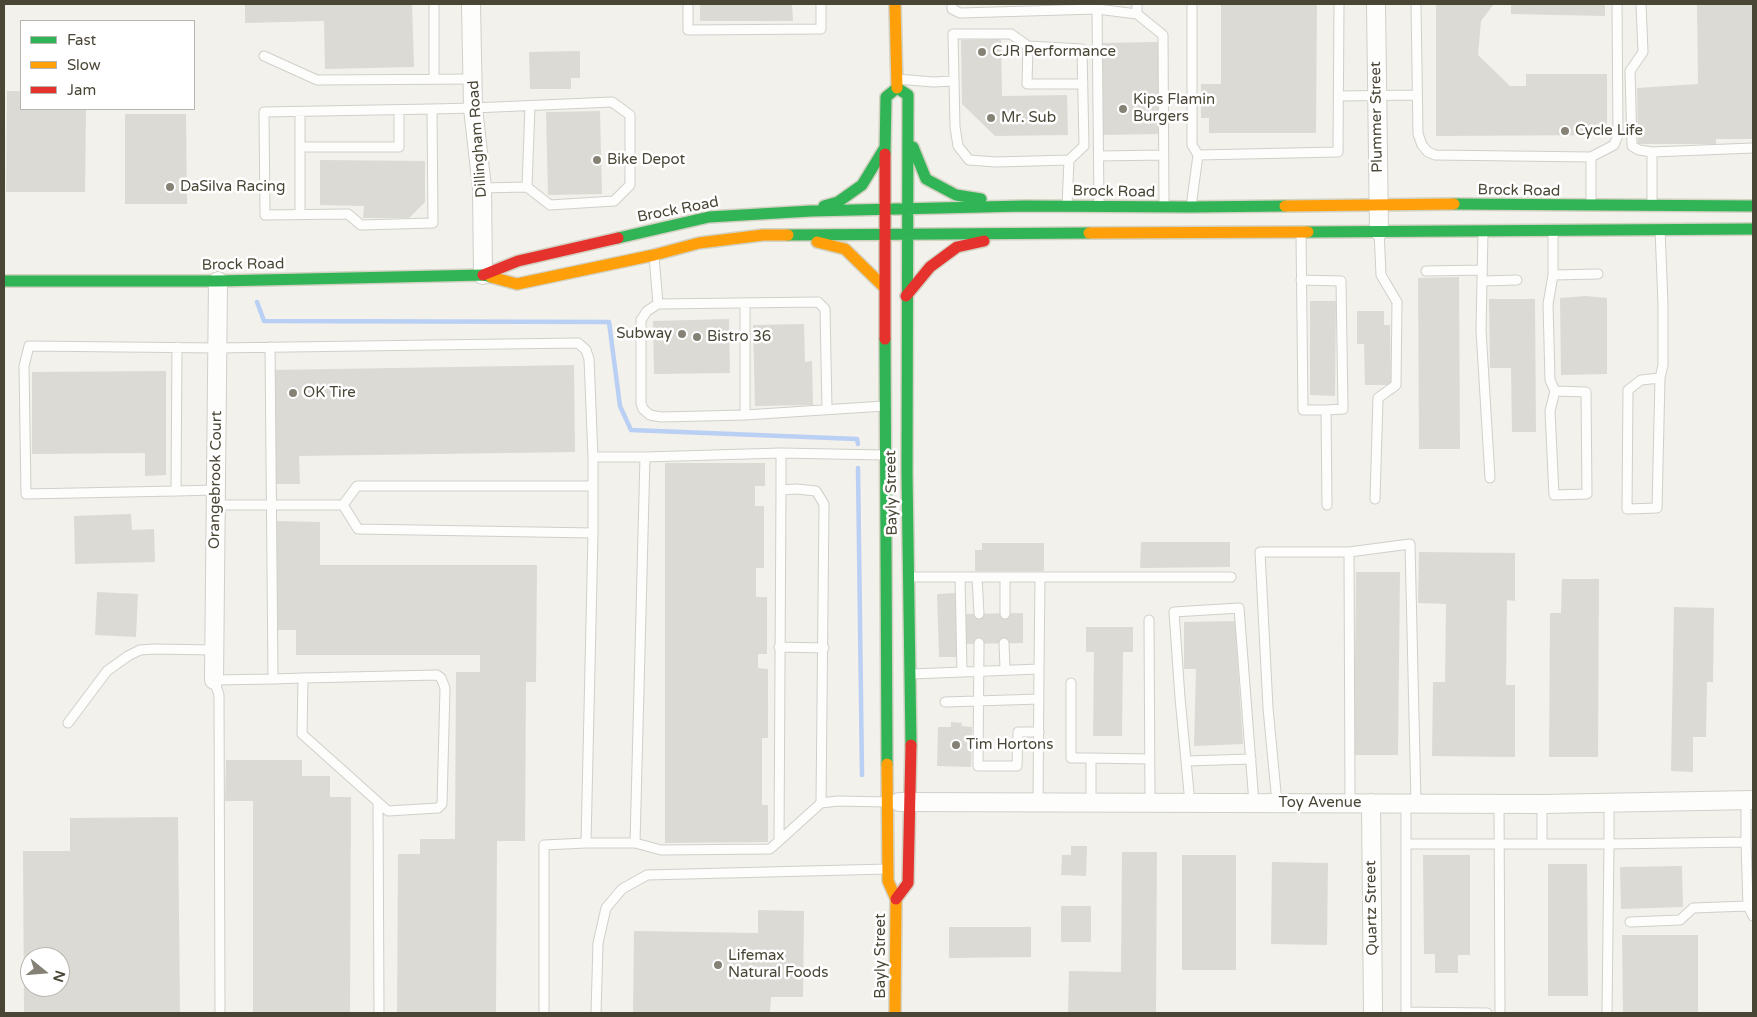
<!DOCTYPE html>
<html>
<head>
<meta charset="utf-8">
<style>
  body { margin:0 }
  #map { position:relative; width:1757px; height:1017px; overflow:hidden; background:#f2f1eb; font-family:"Varela Round",sans-serif }
  canvas { display:block }
  .frame { position:absolute; inset:0; border:5px solid #4a4636; pointer-events:none }
  .legend { position:absolute; left:20px; top:20px; width:175px; height:90px; box-sizing:border-box; background:#fff; border:1px solid #b7b5af; margin:0; padding:6px 9px; list-style:none; font-size:15px; color:#4a4636 }
  .legend li { display:flex; align-items:center; gap:10px; height:25px }
  .legend b { width:25px; border:1px solid #b7b5af }
  .north { position:absolute; left:20px; top:947px; width:50px; height:50px; box-sizing:border-box; background:#fff; border:1px solid #b7b5af; border-radius:50%; rotate:107deg; font-size:14px; font-weight:700; line-height:20px; text-align:center; color:#4a4636 }
  .north::after { content:''; display:block; margin:auto; width:18px; height:22px; background:#858275; clip-path:polygon(50% 0,100% 100%,50% 72%,0 100%) }
</style>
</head>
<body>
<div id="map">
<canvas width="1757" height="1017"></canvas>
<div class="frame"></div>
<ul class="legend">
<li><b style="height:6px;background:#30b455"></b>Fast</li>
<li><b style="height:6px;background:#ff9f0a"></b>Slow</li>
<li><b style="height:6px;background:#e5322d"></b>Jam</li>
</ul>
<div class="north">N</div>
</div>
<script>
const c = document.querySelector('canvas').getContext('2d');
c.lineJoin = 'round';
const poly = rows => new Path2D(rows.map(r => 'M' + r).join(''));
function trace(path, color, width, dash) { c.strokeStyle = color; c.lineWidth = width; c.lineCap = dash ? 'butt' : 'round'; c.setLineDash(dash || []); c.stroke(path); }
function paint(path, color) { c.fillStyle = color; c.fill(path, 'evenodd'); }
function write(font, color, halo, rows, align = 'center') {
  c.font = font + ' "Varela Round",sans-serif'; c.lineWidth = 5; c.setLineDash([]); c.textBaseline = 'middle'; c.strokeStyle = halo; c.fillStyle = color; for (const [text, x, y, turn = 0] of rows) {
    c.save(); c.translate(x, y); c.rotate((+turn || 0) * Math.PI / 180); c.textAlign = isNaN(turn) ? turn : align; if (halo) c.strokeText(text, 0, 0); c.fillText(text, 0, 0); c.restore();
  }
}
const stream = poly([
  [257,302,264,321,609,322,620,406,631,430,857,439,858,444],
  [858,468,862,775]
]);
const building = poly([
  [245,4,412,4,414,67,325,69,324,21,245,23],
  [700,4,792,4,793,21,700,21],
  [1221,4,1317,4,1316,133,1209,133,1209,118,1201,118,1201,84,1221,84],
  [1436,4,1494,4,1481,21,1478,55,1510,86,1526,86,1526,74,1607,74,1607,135,1436,136],
  [1511,4,1605,4,1605,16,1511,14],
  [1697,4,1753,4,1753,139,1716,139,1716,144,1638,144,1637,88,1698,84],
  [1001,39,1002,96,1067,95,1068,135,995,136,962,104,961,40],
  [1160,42,1162,134,1100,135,1098,43],
  [580,51,580,78,571,78,571,89,530,89,529,52],
  [7,91,21,91,21,109,86,109,85,192,6,192],
  [600,111,602,194,548,195,546,112],
  [125,114,186,114,187,204,125,204],
  [320,160,425,161,425,202,409,218,363,218,364,206,320,205],
  [1459,277,1460,449,1419,449,1418,278],
  [1586,296,1607,298,1607,374,1561,375,1560,298],
  [1489,299,1535,299,1536,432,1512,432,1511,368,1490,368],
  [1310,301,1336,301,1335,396,1310,395],
  [1357,311,1384,311,1384,325,1390,325,1391,385,1365,385,1364,344,1357,344],
  [729,319,730,373,654,374,653,321],
  [804,324,805,362,812,361,813,405,755,406,753,325],
  [574,365,575,452,299,456,300,484,275,484,273,370],
  [166,371,166,475,145,476,145,453,32,454,32,372],
  [665,463,765,463,765,486,755,486,755,506,764,506,764,568,756,568,756,597,767,597,767,654,758,654,758,668,768,669,768,738,762,738,762,805,768,805,768,842,665,843],
  [131,514,132,530,154,529,155,562,75,564,74,516],
  [275,521,320,522,320,565,537,565,536,682,526,682,525,841,497,841,496,1013,397,1013,398,854,420,854,420,839,455,839,456,672,480,672,480,655,296,655,296,630,274,630],
  [1141,542,1230,542,1230,567,1140,568],
  [982,543,1044,543,1044,571,975,571,975,550,982,550],
  [1419,552,1515,553,1515,601,1507,600,1506,685,1515,685,1515,757,1432,756,1433,682,1445,682,1446,604,1418,603],
  [1356,572,1400,572,1398,755,1354,755],
  [1562,579,1599,579,1598,757,1549,757,1550,613,1561,613],
  [97,592,138,594,136,637,95,635],
  [956,593,957,657,939,657,937,594],
  [1674,607,1714,608,1713,682,1707,682,1706,737,1693,737,1693,772,1671,771],
  [1023,613,1023,643,963,644,962,614],
  [1235,621,1243,744,1194,746,1196,669,1184,669,1184,622],
  [1086,627,1133,627,1133,652,1123,652,1122,736,1093,736,1094,652,1086,652],
  [951,722,962,723,961,726,972,727,971,767,937,766,938,727,951,727],
  [226,760,302,760,302,776,330,776,330,797,351,797,350,1013,253,1013,253,801,225,801],
  [178,817,180,1013,24,1013,23,851,70,851,70,818],
  [30,957,60,957,60,987,30,987],
  [1071,846,1087,846,1086,876,1061,875,1062,855,1071,855],
  [1122,852,1157,852,1156,1013,1068,1013,1069,971,1121,972],
  [1182,855,1236,855,1236,970,1182,970],
  [1423,855,1470,855,1470,955,1458,955,1458,973,1435,973,1435,954,1424,954],
  [1272,862,1328,863,1327,945,1271,944],
  [1548,864,1587,864,1588,996,1548,996],
  [1682,866,1683,907,1621,909,1620,867],
  [1061,906,1091,906,1091,942,1061,942],
  [758,910,804,911,803,997,771,997,770,1013,633,1013,634,931,758,933],
  [949,927,1031,927,1031,957,949,958],
  [1622,935,1698,935,1698,1013,1623,1013]
]);
const lane = poly([
  [434,4,434,78],
  [688,4,688,30,821,29,821,4],
  [952,4,952,9,960,13,1097,9],
  [1137,4,1137,14,1163,35,1164,206],
  [1192,4,1192,145,1198,155,1338,152,1339,4],
  [1416,4,1418,134,1422,145,1428,152,1435,155,1591,157,1614,145,1618,135,1617,4],
  [1641,4,1643,52,1630,71,1632,146,1639,150,1652,152],
  [1028,46,1027,84,1083,84],
  [264,56,317,80,473,79],
  [897,79,933,82,954,81],
  [1340,96,1416,95],
  [432,109,433,223,361,225,348,214,265,215,264,112,432,109,473,108,612,102,630,115,630,185,614,201,550,205,527,187,482,188],
  [300,112,300,214],
  [300,147,399,147,399,110],
  [1099,156,1163,155],
  [1591,157,1591,204],
  [527,187,530,106],
  [1652,205,1652,152,1753,148],
  [1067,206,1069,160,1084,146,1082,49,1028,46,1011,34,953,34,955,127,958,146,969,160,996,162,1069,160],
  [1099,206,1097,9,1137,14],
  [1191,207,1198,155],
  [1553,230,1553,275,1598,274],
  [1483,233,1481,330,1490,478],
  [1301,234,1303,410,1326,410,1327,505],
  [654,256,658,304,647,311,641,320,641,403,643,409,650,415,661,417,745,415,884,406],
  [1426,271,1482,270],
  [1553,275,1548,304,1550,380,1555,391,1550,411,1554,495,1587,494,1586,392,1555,391],
  [1301,280,1341,281,1343,409,1326,410],
  [1483,281,1517,280],
  [658,304,818,302,825,309,827,409],
  [177,347,176,491,216,490],
  [270,347,273,679],
  [1660,378,1641,380,1628,390,1627,509,1657,508,1660,378,1663,365,1663,305,1660,229],
  [745,415,745,303],
  [781,453,645,457,635,843,661,850,770,849,821,803],
  [883,455,781,453,781,490,796,489,816,491,824,504,821,803,838,801,887,802],
  [176,491,26,494,24,366,29,346,217,348,578,343,586,350,589,359,593,457,645,457],
  [1375,499,1378,398,1396,385,1397,302,1381,275,1379,231],
  [216,505,343,505,357,486,593,486,593,457],
  [343,505,358,529,593,533,593,486],
  [593,533,586,843,635,843],
  [1349,552,1410,544,1416,803],
  [908,577,1231,577],
  [960,577,962,672],
  [977,577,979,614],
  [1005,614,1005,577],
  [1149,620,1150,803],
  [979,643,978,766,1017,766,1018,732,1039,732],
  [1004,643,1005,669],
  [779,647,824,648],
  [1039,669,1040,577],
  [911,674,1039,669,1038,802],
  [1071,683,1071,758,1091,758,1091,803],
  [945,702,1039,699],
  [68,723,107,671,128,656,140,650,154,649,214,650],
  [1091,758,1149,759],
  [1186,761,1251,759],
  [378,802,379,1013],
  [1190,803,1180,698,1174,612,1239,608,1254,803],
  [1277,803,1268,708,1260,552,1349,552,1350,803],
  [1406,803,1406,1012,1487,1013],
  [1499,803,1500,1013],
  [1542,804,1542,844],
  [779,841,781,490],
  [1406,844,1609,844,1609,803],
  [1748,906,1753,916],
  [1630,922,1680,920,1693,908,1748,906,1746,842],
  [220,1013,219,695,214,680,273,679,303,678,437,675,441,678,445,688,442,804,438,808,388,811,302,734,303,678],
  [544,1013,544,845,586,843],
  [596,1013,598,943,606,908,622,889,647,875,888,869],
  [1607,1013,1609,844,1746,842,1746,800]
]);
const street = poly([
  [471,4,473,108,482,188,483,275],
  [1376,4,1379,231],
  [214,680,218,281],
  [899,802,1542,804,1753,800],
  [1371,803,1373,1013]
]);
const fast = poly([
  [897,88,908,95,907,473,911,745],
  [913,147,926,179,956,195,981,199],
  [885,154,886,97,897,88],
  [1454,204,1753,206],
  [824,206,838,202,862,185,884,149],
  [1308,232,1753,229],
  [788,235,1089,233],
  [618,238,709,217,811,211,1024,206,1191,207,1285,206],
  [4,281,218,281,483,275,491,277],
  [885,339,887,764]
]);
const slow = poly([
  [895,4,897,88],
  [1285,206,1454,204],
  [1089,233,1308,232],
  [817,242,845,249,884,287],
  [491,277,517,284,654,255,699,243,763,235,788,235],
  [887,764,888,881,896,899,895,1013]
]);
const jam = poly([
  [483,275,518,261,618,238],
  [906,296,930,267,957,247,984,241],
  [885,339,885,154],
  [896,899,908,883,911,745]
]);
const markers = [
  [982,52,5,"#858275"],
  [1123,109,5,"#858275"],
  [991,118,5,"#858275"],
  [1565,131,5,"#858275"],
  [597,160,5,"#858275"],
  [170,187,5,"#858275"],
  [682,334,5,"#858275"],
  [697,337,5,"#858275"],
  [293,393,5,"#858275"],
  [956,745,5,"#858275"],
  [718,965,5,"#858275"]
];
const poiNames = [
  ["CJR Performance",992,52],
  ["Kips Flamin",1133,100],
  ["Burgers",1133,117],
  ["Mr. Sub",1001,118],
  ["Cycle Life",1575,131],
  ["Bike Depot",607,160],
  ["DaSilva Racing",180,187],
  ["Subway",672,334,"right"],
  ["Bistro 36",707,337],
  ["OK Tire",303,393],
  ["Tim Hortons",966,745],
  ["Lifemax",728,956],
  ["Natural Foods",728,973]
];
const streetNames = [
  ["Plummer Street",1377,117,-91],
  ["Dillingham Road",478,139,-94],
  ["Brock Road",1519,191,1],
  ["Brock Road",1114,192,1],
  ["Brock Road",678,210,-11],
  ["Brock Road",243,265,-1],
  ["Orangebrook Court",216,480,-89],
  ["Bayly Street",892,493,-91],
  ["Toy Avenue",1320,803],
  ["Quartz Street",1372,908,-91],
  ["Bayly Street",881,956,-90]
];
trace(stream, '#b9cff3', 4.5);
paint(building, '#dcdad4');
trace(lane, '#d0cfc9', 11);
trace(street, '#d0cfc9', 20);
trace(fast, '#d2d1c2', 14);
trace(slow, '#d2d1c2', 14);
trace(jam, '#d2d1c2', 14);
trace(lane, '#fdfdfc', 9);
trace(street, '#fdfdfc', 18);
trace(fast, '#30b455', 11);
trace(slow, '#ff9f0a', 11);
trace(jam, '#e5322d', 11);
for (const [x, y, r, color] of markers) { const dot = new Path2D(); dot.arc(x, y, r, 0, 2 * Math.PI); c.fillStyle = color; c.fill(dot); trace(dot, '#fff', 2); }
write('15px', '#4a4636', '#fff', poiNames, 'left');
write('15px', '#4a4636', '#fff', streetNames);
</script>
</body>
</html>
